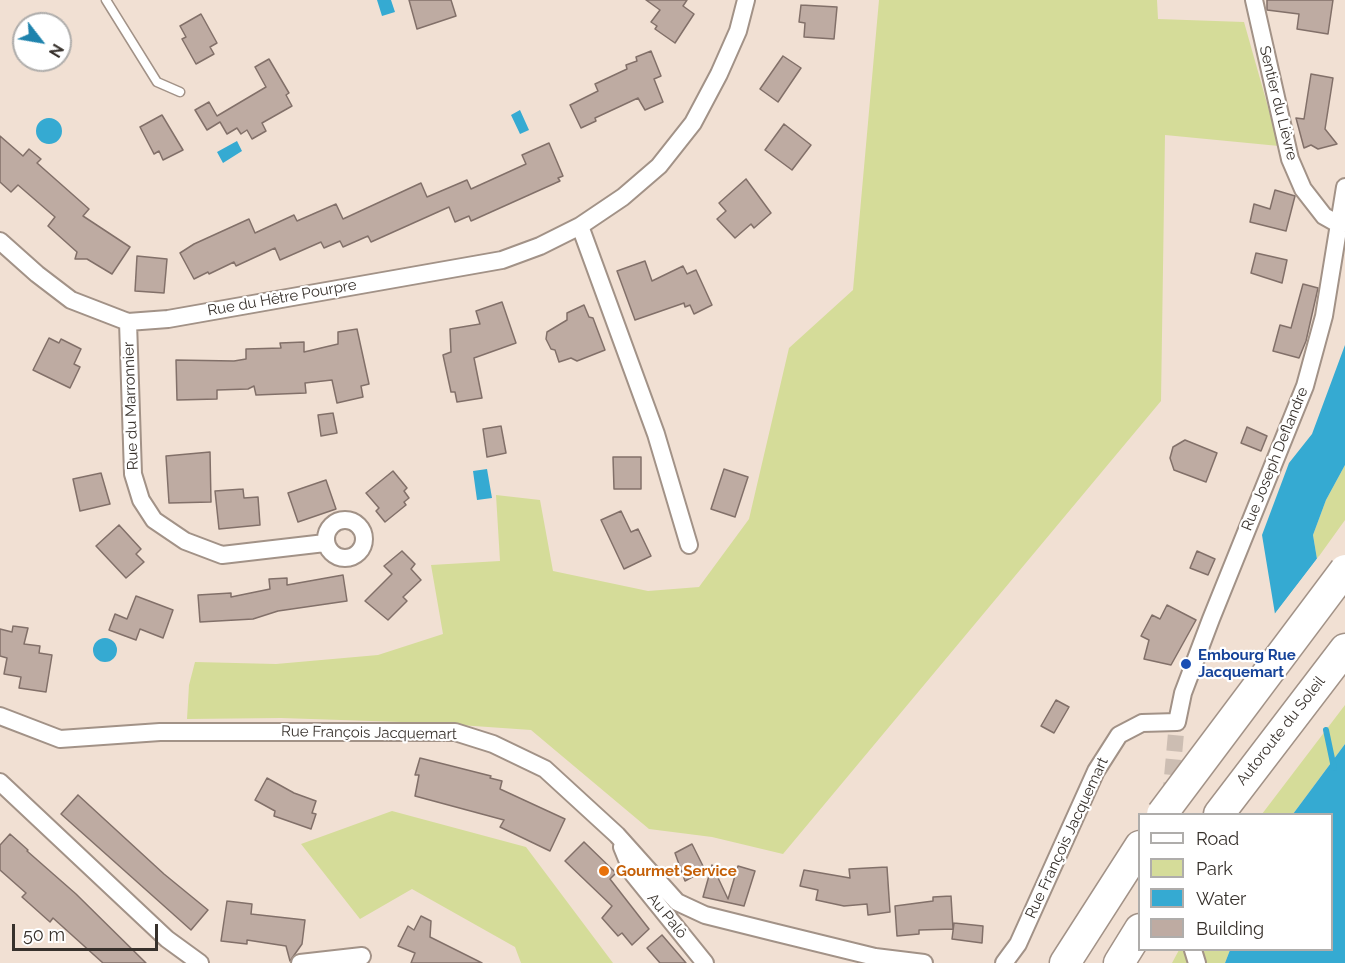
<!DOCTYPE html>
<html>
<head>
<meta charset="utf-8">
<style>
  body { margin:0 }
  #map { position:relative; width:1345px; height:963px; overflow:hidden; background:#f1e0d3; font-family:Raleway,sans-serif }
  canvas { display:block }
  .legend { position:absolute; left:1138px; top:813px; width:195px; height:138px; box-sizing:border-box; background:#fff; border:2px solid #afadab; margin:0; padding:8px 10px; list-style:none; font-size:18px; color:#37312c }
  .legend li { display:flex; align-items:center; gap:12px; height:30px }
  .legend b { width:30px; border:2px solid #afadab }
  .north { position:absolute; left:12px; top:12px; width:60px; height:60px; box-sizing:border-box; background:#fff; border:2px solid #afadab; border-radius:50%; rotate:121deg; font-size:16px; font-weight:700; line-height:24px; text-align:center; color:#37312c }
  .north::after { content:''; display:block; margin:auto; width:21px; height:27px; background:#1e83ad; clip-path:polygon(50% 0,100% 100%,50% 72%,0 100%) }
  .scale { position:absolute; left:12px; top:924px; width:146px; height:27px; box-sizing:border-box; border:3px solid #37312c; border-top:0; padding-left:8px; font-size:18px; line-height:21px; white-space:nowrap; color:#37312c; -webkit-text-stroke:4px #fff; paint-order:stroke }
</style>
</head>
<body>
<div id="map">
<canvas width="1345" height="963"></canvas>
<ul class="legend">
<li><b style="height:8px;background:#fff"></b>Road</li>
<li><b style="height:16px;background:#d5dc99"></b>Park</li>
<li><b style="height:16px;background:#35aad2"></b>Water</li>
<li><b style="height:16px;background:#beaba2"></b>Building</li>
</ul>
<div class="north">N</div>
<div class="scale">50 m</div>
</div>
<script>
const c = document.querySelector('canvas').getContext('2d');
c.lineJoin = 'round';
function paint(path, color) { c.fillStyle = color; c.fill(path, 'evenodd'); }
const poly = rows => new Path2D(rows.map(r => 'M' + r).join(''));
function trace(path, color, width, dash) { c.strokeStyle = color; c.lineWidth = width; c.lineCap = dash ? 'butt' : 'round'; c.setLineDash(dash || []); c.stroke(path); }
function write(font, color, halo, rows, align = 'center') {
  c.font = font + ' Raleway,sans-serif'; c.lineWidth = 4.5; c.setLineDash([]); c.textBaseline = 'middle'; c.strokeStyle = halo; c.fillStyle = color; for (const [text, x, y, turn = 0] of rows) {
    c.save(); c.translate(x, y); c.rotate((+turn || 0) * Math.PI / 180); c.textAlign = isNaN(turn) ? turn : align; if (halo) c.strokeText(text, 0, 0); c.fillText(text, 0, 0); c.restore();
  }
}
const green = poly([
  [879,0,1157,0,1158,19,1244,22,1279,146,1165,135,1161,401,783,854,712,837,649,829,531,730,431,723,281,718,187,719,189,685,195,662,276,664,378,655,443,634,431,565,500,561,496,495,540,500,553,571,648,591,699,587,749,519,789,348,853,290],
  [1345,465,1345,520,1317,559,1313,535,1326,500],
  [1345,705,1345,744,1293,814,1262,814],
  [392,811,526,847,613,963,521,963,515,947,412,889,360,919,301,844],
  [1179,950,1230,950,1225,963,1172,963]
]);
const water = poly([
  [377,0,391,0,395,12,382,16],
  [520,110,529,130,520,134,511,115],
  '36 131a13 13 0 1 1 26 0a13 13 0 1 1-26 0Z',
  [237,141,242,151,223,163,217,152],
  [1345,345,1345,465,1326,500,1313,535,1317,559,1275,614,1262,535,1289,463,1312,434],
  [487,469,492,498,477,500,473,471],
  '93 650a12 12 0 1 1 24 0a12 12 0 1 1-24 0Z',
  [1345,744,1345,963,1225,963,1230,950,1332,950,1332,814,1293,814]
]);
const pier = poly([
  [1319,556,1319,561,1277,615,1273,616]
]);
const stream = poly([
  [1326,730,1334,768]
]);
const building = poly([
  [409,0,451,0,456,16,417,29,409,0],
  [646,0,687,0,683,6,694,14,675,43,655,29,657,26,651,22,660,10,646,0],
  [1267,0,1333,0,1328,34,1297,29,1299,14,1267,10,1267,0],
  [801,5,837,7,834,39,804,37,805,23,799,22,801,5],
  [201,14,217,43,210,47,214,54,196,64,182,39,186,37,180,26,201,14],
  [651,51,661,76,654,79,663,102,645,110,638,98,595,118,596,121,581,128,570,105,598,91,595,84,627,69,626,65,637,61,636,57,651,51],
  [783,56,801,68,778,102,760,89,783,56],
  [269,59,289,93,286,95,292,106,262,123,266,131,252,139,247,130,241,134,237,128,227,134,220,122,207,130,195,110,209,102,217,116,266,87,255,67,269,59],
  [1311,74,1333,78,1325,129,1337,144,1318,149,1311,145,1304,148,1296,118,1304,119,1311,74],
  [162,115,183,150,163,160,159,151,154,154,140,127,162,115],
  [784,124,811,145,792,170,765,150,784,124],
  [0,136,23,156,29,149,41,159,37,163,89,209,83,216,130,247,112,274,87,259,75,259,77,252,48,226,55,217,18,185,11,192,0,182,0,136],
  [549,143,563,176,558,178,560,181,471,221,469,216,455,222,449,207,371,242,368,236,343,247,340,241,324,248,321,242,280,260,275,248,236,266,234,262,209,274,208,272,194,279,180,253,194,244,249,219,255,233,294,215,297,221,336,204,343,219,421,183,427,197,467,180,471,189,526,164,522,155,549,143],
  [746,179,771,213,754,228,751,224,735,238,717,219,726,211,719,203,746,179],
  [1275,190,1295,196,1286,231,1250,222,1254,204,1270,209,1275,190],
  [1256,253,1287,260,1282,283,1251,273,1256,253],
  [137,256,167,259,164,293,135,291,137,256],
  [645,261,652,281,683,266,687,274,696,270,712,305,694,314,690,305,685,307,684,303,635,320,617,271,645,261],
  [1303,284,1318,288,1306,341,1299,358,1273,351,1280,325,1291,328,1303,284],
  [502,302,516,343,474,358,482,398,457,402,455,392,451,392,443,355,451,352,450,329,480,324,476,311,502,302],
  [584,305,589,317,593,318,605,350,577,361,571,358,559,362,555,350,551,349,546,339,547,332,567,320,567,313,584,305],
  [357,329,369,384,361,386,363,397,337,403,332,380,305,383,306,393,256,395,254,386,248,389,217,390,217,399,177,400,176,360,234,361,246,359,246,349,281,348,280,343,304,342,304,352,338,344,338,332,357,329],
  [49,338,59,343,61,339,81,349,74,364,80,367,70,388,33,370,49,338],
  [333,413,337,433,321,436,318,415,333,413],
  [501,426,506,453,487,457,483,429,501,426],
  [1247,427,1267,436,1261,451,1241,443,1247,427],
  [1185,440,1217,453,1206,482,1174,470,1170,458,1173,447,1185,440],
  [210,452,211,502,169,503,166,456,210,452],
  [613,457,641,457,641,489,614,489,613,457],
  [724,469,748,477,735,517,711,509,724,469],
  [393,471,407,488,404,491,409,498,404,502,406,505,385,522,376,511,379,508,366,493,393,471],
  [101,473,110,504,80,511,73,479,101,473],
  [326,480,336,509,298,522,288,493,326,480],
  [243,489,244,498,258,497,260,525,219,529,215,491,243,489],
  [621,511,631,532,638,529,651,556,624,569,601,520,621,511],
  [119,525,141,549,136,554,144,562,126,578,96,546,119,525],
  [402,551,415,564,411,569,421,580,403,597,407,601,388,620,365,601,392,574,384,566,402,551],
  [1197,551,1215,559,1208,575,1190,568,1197,551],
  [343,575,347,601,278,611,253,619,200,622,198,595,231,593,231,597,270,589,269,579,287,578,287,585,343,575],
  [136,596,173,610,163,638,140,629,136,640,109,630,115,614,127,619,136,596],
  [1167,605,1196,620,1171,665,1144,659,1149,640,1141,636,1152,615,1160,619,1167,605],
  [13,626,28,628,24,644,40,646,39,653,52,655,46,692,19,688,21,677,4,674,7,658,0,656,0,629,12,632,13,626],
  [1056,700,1069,707,1054,733,1041,726,1056,700],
  [420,758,491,776,490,778,502,781,500,789,565,819,550,851,500,827,504,820,415,796,419,775,415,775,420,758],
  [267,778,294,793,316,801,312,813,316,814,311,829,274,816,275,811,255,800,267,778],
  [78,795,164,874,208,910,191,930,61,814,78,795],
  [10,834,28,850,27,851,76,894,146,963,103,963,53,918,50,922,22,897,26,893,0,870,0,845,10,834],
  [584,842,616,873,610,879,649,929,632,945,622,933,618,936,602,918,612,906,565,861,584,842],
  [692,844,705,870,685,881,675,853,692,844],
  [712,865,728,899,738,866,755,871,744,906,703,897,712,865],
  [887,867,890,912,868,915,867,904,844,906,816,900,818,890,800,886,804,870,850,878,849,869,887,867],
  [951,896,953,929,919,930,919,934,897,936,895,906,933,901,933,897,951,896],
  [227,901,252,904,251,914,305,920,302,944,290,961,286,946,247,940,247,944,221,941,227,901],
  [421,916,431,921,430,937,482,963,411,963,415,953,398,946,408,926,414,930,421,916],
  [954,923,983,926,982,943,952,939,954,923],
  [662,935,686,963,660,963,647,948,662,935]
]);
const streetTunnel = poly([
  [1170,799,1177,722]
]);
const lane = poly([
  [106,0,157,82,180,92]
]);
const street = poly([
  [1254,0,1290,159,1303,189,1324,216,1340,225],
  [580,226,656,434,689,545],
  [0,241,37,274,71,300,128,322,168,319,502,260,540,246,580,226,623,197,659,166,693,123,719,74,738,31,746,0],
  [128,322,133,474,141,500,154,520,185,541,222,555,325,543],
  '326 539a19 19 0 1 1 38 0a19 19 0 1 1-38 0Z',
  [0,716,60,739,160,732,455,732,493,744,545,769,617,835,677,902,705,915,773,932,875,957,924,963],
  [0,782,167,939,200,963],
  [622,847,633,874,705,963],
  [1193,950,1197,963],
  [300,963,362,956],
  [1004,963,1018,944,1096,771,1119,735,1142,723,1177,722,1183,693,1211,619,1305,386,1324,316,1345,187]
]);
const highway = poly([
  [1219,814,1345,649],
  [1065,963,1140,846],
  [1119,963,1140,929]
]);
const highwayBridge = poly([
  [1162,814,1345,570]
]);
const markers = [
  [1186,664,6,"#1a4fb4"],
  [604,871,6,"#e8710a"]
];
const streetNames = [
  ["Sentier du Lièvre",1278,103,76],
  ["Rue du Hêtre Pourpre",282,298,-10],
  ["Rue du Marronnier",131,406,-92],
  ["Rue Joseph Deflandre",1275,459,-68],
  ["Autoroute du Soleil",1281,731,-52],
  ["Rue François Jacquemart",369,733,1],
  ["Rue François Jacquemart",1067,838,-65],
  ["Au Palô",667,916,51]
];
const transitNames = [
  ["Embourg Rue",1198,655],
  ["Jacquemart",1198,672]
];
const foodNames = [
  ["Gourmet Service",616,871]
];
paint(green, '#d5dc99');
paint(water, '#35aad2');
paint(pier, '#f1e0d3');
trace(stream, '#35aad2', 6);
paint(building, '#beaba2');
trace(building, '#827069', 1.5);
trace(streetTunnel, '#ccbdb2', 16, [16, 8]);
trace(lane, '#a29287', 11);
trace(street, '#a29287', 20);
trace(highway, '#a29287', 33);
trace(lane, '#fff', 8);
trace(street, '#fff', 16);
trace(highway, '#fff', 30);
trace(highwayBridge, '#a29287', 33, []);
trace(highwayBridge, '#fff', 30);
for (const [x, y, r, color] of markers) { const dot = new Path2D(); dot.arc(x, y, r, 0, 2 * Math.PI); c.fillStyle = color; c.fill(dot); trace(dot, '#fff', 2); }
write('15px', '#37312c', '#fff', streetNames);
write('bold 15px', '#164399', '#fff', transitNames, 'left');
write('bold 15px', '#c56008', '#fff', foodNames, 'left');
</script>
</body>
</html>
